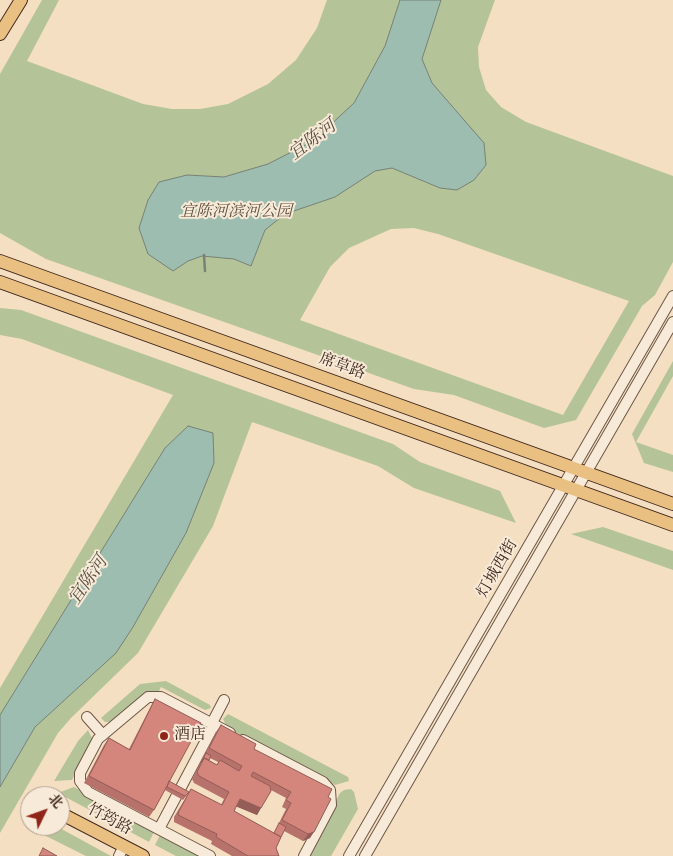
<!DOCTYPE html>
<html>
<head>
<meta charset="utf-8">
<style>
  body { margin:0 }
  #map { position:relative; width:673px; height:856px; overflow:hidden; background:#f4dfc3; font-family:"IM FELL Double Pica","Noto Serif SC",serif }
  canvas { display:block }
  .north { position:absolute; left:20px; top:786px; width:50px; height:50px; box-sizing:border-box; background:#f8ead8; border:1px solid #af9d8e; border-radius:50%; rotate:48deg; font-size:14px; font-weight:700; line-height:20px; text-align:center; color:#422a1e }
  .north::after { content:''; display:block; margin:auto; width:18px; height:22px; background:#8f2418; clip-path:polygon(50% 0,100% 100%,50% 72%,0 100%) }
</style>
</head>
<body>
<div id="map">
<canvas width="673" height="856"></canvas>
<div class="north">北</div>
</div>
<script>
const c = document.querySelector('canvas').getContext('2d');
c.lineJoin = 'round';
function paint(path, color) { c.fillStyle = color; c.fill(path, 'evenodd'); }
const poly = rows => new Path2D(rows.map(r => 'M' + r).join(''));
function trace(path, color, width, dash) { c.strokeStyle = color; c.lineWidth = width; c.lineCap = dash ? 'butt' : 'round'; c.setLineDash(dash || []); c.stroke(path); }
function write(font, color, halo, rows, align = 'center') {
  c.font = font + ' "IM FELL Double Pica","Noto Serif SC",serif'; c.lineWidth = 4; c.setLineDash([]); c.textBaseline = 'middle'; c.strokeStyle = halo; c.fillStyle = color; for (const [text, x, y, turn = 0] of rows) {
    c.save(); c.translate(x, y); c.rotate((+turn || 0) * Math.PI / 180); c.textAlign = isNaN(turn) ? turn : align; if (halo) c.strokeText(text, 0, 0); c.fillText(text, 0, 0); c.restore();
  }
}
const green = poly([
  [42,0,59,0,27,61,143,104,172,109,200,109,228,104,268,84,296,60,317,28,327,0,495,0,478,47,479,67,486,90,501,107,526,122,673,176,673,262,655,295,642,306,576,420,544,428,454,395,414,389,46,259,0,233,0,74],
  [414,228,438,234,629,301,563,415,300,320,330,267,349,248,391,229],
  [0,308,21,310,393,444,420,462,500,491,516,523,414,488,378,466,252,422,213,526,138,653,71,718,58,733,0,833,0,688,173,395,22,339,0,335],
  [673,361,673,376,636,442,673,455,673,472,644,463,632,434],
  [603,527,673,551,673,570,571,534],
  [166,681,210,705,211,708,205,710,161,687,159,691,142,695,111,722,105,722,101,718,140,684],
  [228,714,348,777,349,781,335,785,228,729,223,719],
  [88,730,93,740,72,780,54,781,78,741],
  [74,787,155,830,149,842,58,793],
  [344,790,351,789,354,792,358,809,331,856,307,856,340,793],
  [31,826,56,826,111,856,86,856,30,828],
  [161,833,205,856,176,856,155,845]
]);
const water = poly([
  [400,0,441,0,422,59,432,83,484,143,486,165,474,180,457,190,440,188,392,168,375,171,335,197,285,214,265,230,251,266,234,259,202,256,188,261,173,271,148,254,139,228,148,200,159,182,187,175,224,177,268,164,313,141,354,103,385,46,400,0],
  [188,426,213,433,214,463,186,533,133,627,116,653,35,727,0,787,0,715,165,448,188,426]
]);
const stream = poly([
  [204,255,205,271]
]);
const minor = poly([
  [87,717,103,735],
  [212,723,224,700],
  [243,740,323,782,330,790,331,805,304,856],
  [159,829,214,725],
  [119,856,124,846],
  [210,856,88,792,80,781,80,773,98,739,148,697,161,697,230,733],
  [349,856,673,296],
  [365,856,673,322]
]);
const major = poly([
  [0,34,21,0],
  [0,261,673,504],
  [0,282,673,525],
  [60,813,143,856]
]);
const wall = poly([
  [155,699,169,781,187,795,183,800,165,790,154,810,149,817,84,783,104,745,109,738,129,749,151,706],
  [221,725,254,749,328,797,310,838,303,841,284,831,276,848,279,856,232,856,211,844,212,841,174,822,174,817,191,789,221,805,224,799,194,783,192,779,216,732],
  [210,758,218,762,217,765,209,760],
  [271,790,286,798,282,807,286,809,274,833,234,811,236,806,257,815]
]);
const shadedWall = poly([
  [240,799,261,808,257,815,235,806],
  [314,832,310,838,303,841,308,834]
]);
const building = poly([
  [155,699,201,723,154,810,89,776,109,738,130,750,155,699],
  [221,725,256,744,254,749,332,789,328,797,331,799,314,832,308,834,282,820,291,803,286,800,291,792,253,772,251,776,270,786,271,791,261,808,240,799,234,811,281,837,276,848,279,856,248,856,216,837,217,834,178,815,179,811,191,789,222,805,229,792,199,776,197,772,204,758,217,765,220,760,239,771,242,766,209,748,221,725],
  [206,753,211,756,209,760,204,758,201,763,206,753],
  [169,781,189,792,185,796,167,787,169,781],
  [279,823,286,827,281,837,274,833,279,823],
  [43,848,57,856,39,856,43,848]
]);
const markers = [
  [164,736,5,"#8f2418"]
];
const parkNames = [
  ["宜陈河滨河公园",236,213]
];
const streetNames = [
  ["席草路",342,367,20],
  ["灯城西街",498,569,-60],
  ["竹筠路",109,820,28]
];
const poiNames = [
  ["酒店",174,736]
];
const waterNames = [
  ["宜陈河",313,141,-37],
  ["宜陈河",89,581,-56]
];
paint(green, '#b5c398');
paint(water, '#9cbdb0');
trace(water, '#788276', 1);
trace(stream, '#788276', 2.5);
trace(minor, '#6e5747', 12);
trace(major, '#422a1e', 14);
trace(minor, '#f8ead8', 10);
trace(major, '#eac082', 12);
paint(wall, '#b6726b');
paint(shadedWall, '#945d57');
paint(building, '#d4857c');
trace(building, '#945d57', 1);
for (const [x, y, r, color] of markers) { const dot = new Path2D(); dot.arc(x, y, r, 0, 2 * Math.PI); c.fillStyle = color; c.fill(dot); trace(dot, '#f8ead8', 2); }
write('italic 16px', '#5f503c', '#f8ead8', parkNames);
write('16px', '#422a1e', '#f8ead8', streetNames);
write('16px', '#422a1e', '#f8ead8', poiNames, 'left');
write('italic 18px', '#584f42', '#f8ead8', waterNames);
</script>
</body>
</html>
